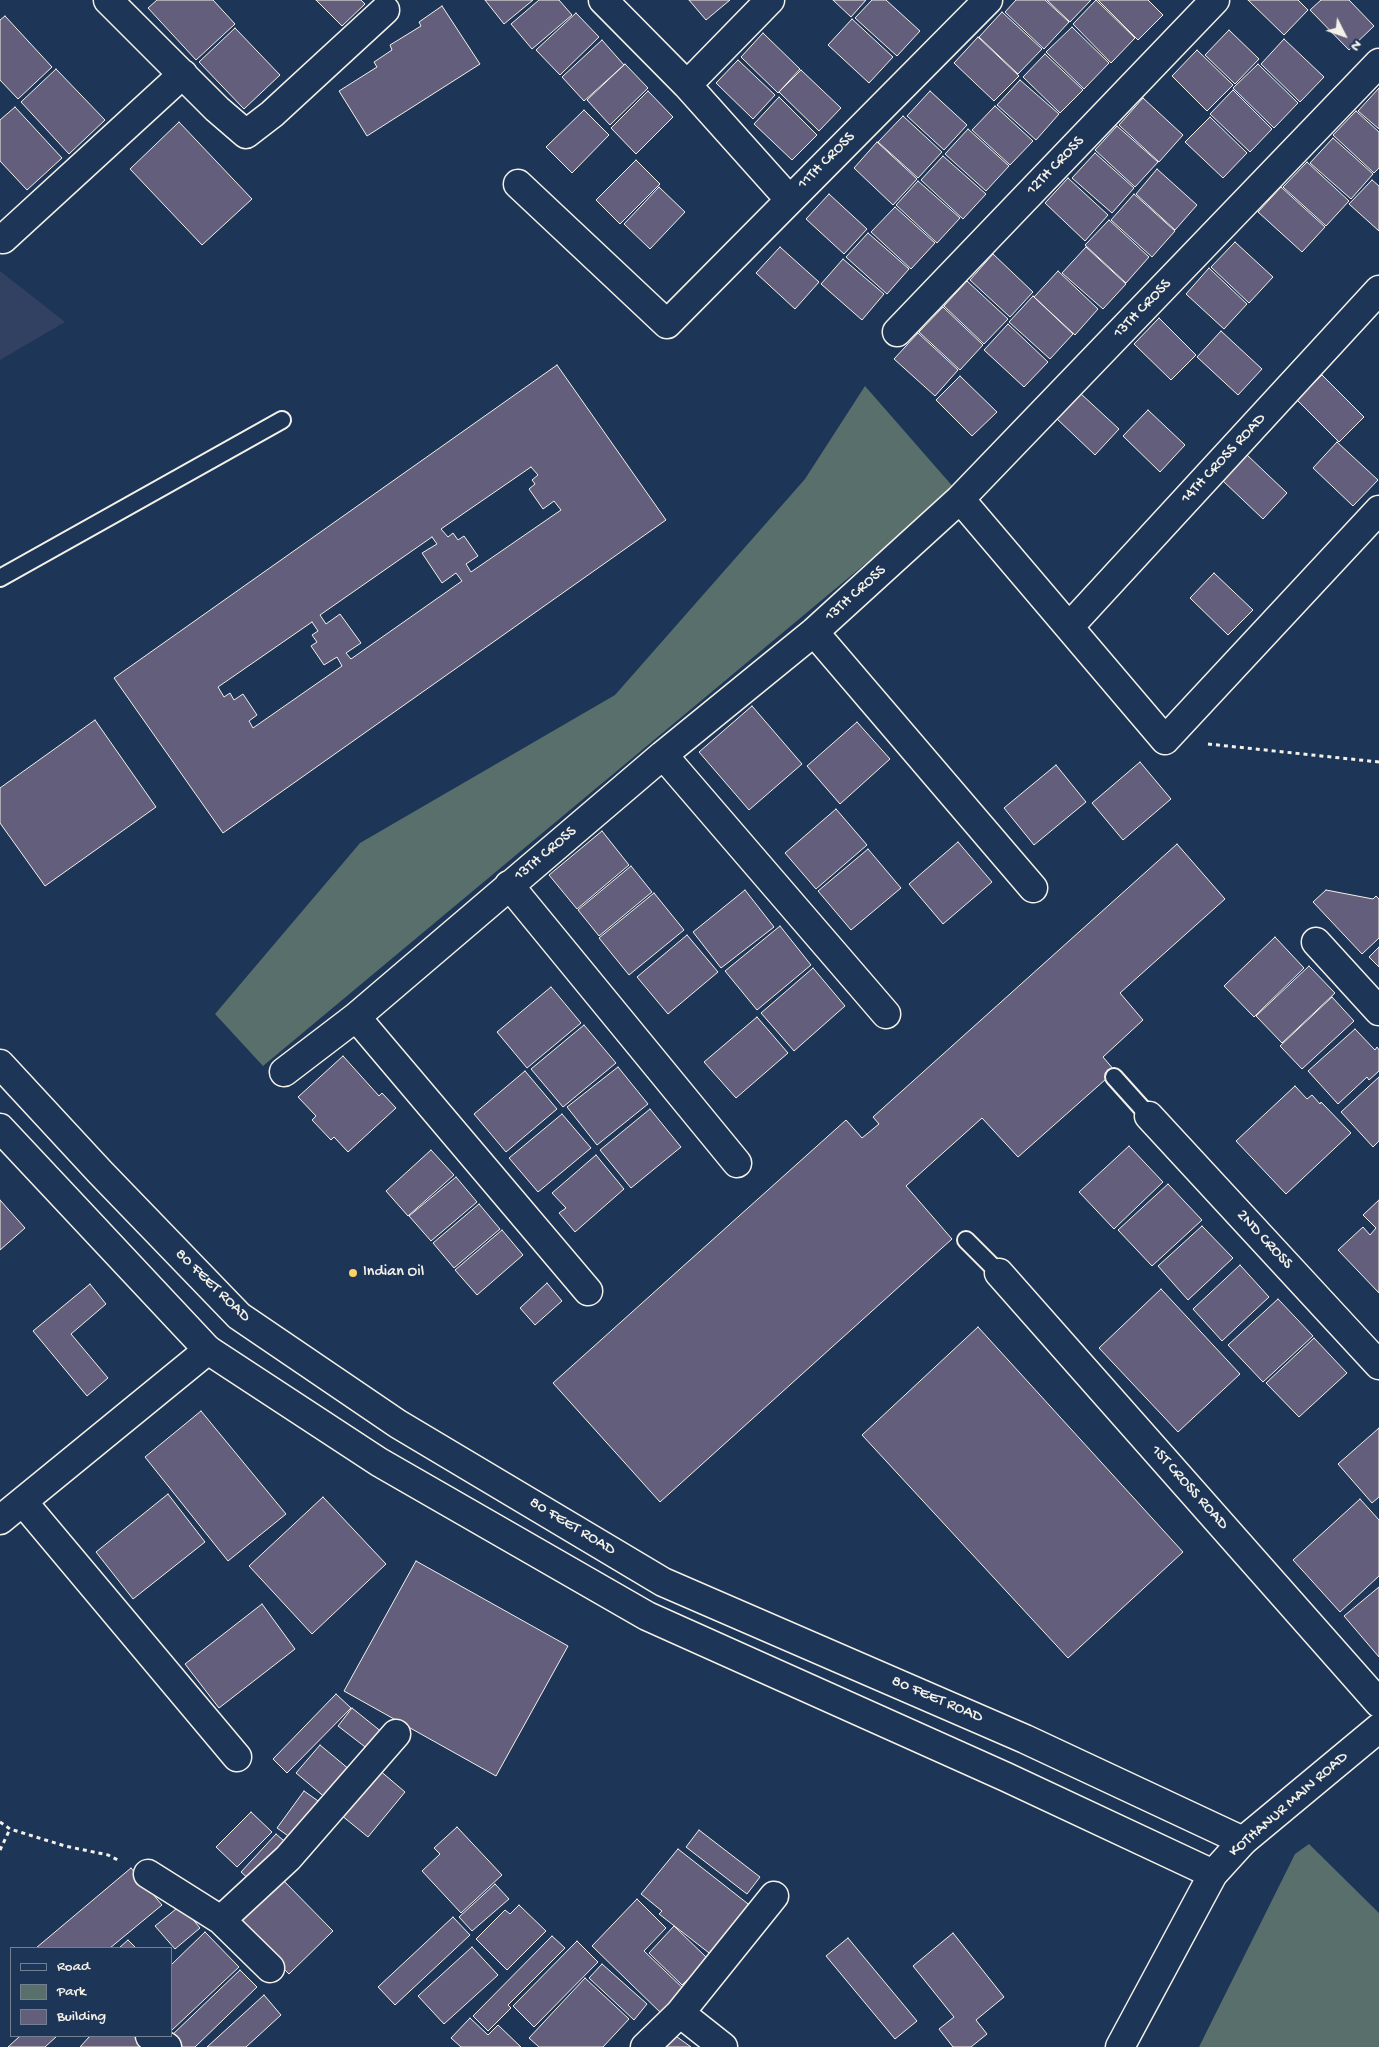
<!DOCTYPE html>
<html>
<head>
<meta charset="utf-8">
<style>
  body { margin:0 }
  #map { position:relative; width:1379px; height:2047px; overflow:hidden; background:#1d3557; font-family:"Gochi Hand",sans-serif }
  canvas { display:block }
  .legend { position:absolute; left:10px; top:1947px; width:162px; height:90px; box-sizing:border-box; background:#1d3557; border:1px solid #738091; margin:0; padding:6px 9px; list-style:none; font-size:15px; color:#f4f1e8 }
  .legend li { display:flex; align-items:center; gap:10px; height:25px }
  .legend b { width:25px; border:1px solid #738091 }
  .north { position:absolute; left:1319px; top:10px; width:50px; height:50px; -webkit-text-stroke:4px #1d3557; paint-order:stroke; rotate:131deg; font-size:14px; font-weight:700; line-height:20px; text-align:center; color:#f4f1e8 }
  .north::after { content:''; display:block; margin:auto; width:18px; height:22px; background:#f4f1e8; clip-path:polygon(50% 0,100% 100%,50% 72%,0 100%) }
</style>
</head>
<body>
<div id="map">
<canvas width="1379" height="2047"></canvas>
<ul class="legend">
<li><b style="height:6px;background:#1d3557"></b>Road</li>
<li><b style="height:14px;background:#586f6b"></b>Park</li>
<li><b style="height:14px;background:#625e7b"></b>Building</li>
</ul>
<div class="north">N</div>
</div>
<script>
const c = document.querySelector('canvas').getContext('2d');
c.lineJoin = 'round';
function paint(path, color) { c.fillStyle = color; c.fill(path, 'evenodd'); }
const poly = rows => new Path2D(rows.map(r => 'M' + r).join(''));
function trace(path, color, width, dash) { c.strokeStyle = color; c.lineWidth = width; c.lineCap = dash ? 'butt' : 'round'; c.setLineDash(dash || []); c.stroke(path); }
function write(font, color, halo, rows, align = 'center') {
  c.font = font + ' "Gochi Hand",sans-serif'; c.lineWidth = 5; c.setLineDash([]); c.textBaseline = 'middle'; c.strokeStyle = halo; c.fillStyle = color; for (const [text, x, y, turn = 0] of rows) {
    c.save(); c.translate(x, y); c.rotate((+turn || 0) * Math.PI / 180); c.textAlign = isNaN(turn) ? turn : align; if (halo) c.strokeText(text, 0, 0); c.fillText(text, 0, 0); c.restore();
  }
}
const built = poly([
  [0,271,65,322,0,360]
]);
const green = poly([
  [865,386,955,489,263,1066,215,1014,360,843,615,695,805,479],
  [1309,1844,1379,1913,1379,2047,1199,2047,1295,1854]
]);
const building = poly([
  [157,0,213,0,235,24,196,60,148,8,157,0],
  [316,0,361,0,365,4,342,26,316,0],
  [485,0,533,0,504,24,485,0],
  [539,0,559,0,572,15,532,49,511,24,539,0],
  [689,0,730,0,706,20,689,0],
  [833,0,866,0,851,17,833,0],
  [872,0,886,0,920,31,897,56,855,18,872,0],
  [1016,0,1045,0,1069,22,1044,49,1005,12,1016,0],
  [1047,0,1091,0,1070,22,1047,0],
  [1096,0,1135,38,1111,63,1073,24,1096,0],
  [1098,0,1148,0,1163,15,1138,40,1098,0],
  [1248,0,1298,0,1308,10,1284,35,1248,0],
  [1321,0,1349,0,1374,26,1349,50,1310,10,1321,0],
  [442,6,480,64,367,136,339,91,377,67,374,62,392,50,390,45,421,26,419,22,442,6],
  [1002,12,1042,49,1018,74,979,37,1002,12],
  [576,13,599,37,560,75,536,50,576,13],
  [5,16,52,67,18,99,0,80,0,20,5,16],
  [852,19,893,57,869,83,828,45,852,19],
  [1072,27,1109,63,1084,89,1046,52,1072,27],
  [235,28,280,75,244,109,199,62,235,28],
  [1229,30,1259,59,1235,84,1205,55,1229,30],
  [763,33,800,69,778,93,741,57,763,33],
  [978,37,1019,76,994,101,954,63,978,37],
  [1284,39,1324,77,1300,102,1261,64,1284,39],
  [602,40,624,65,584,101,562,77,602,40],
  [1197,50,1233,85,1207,111,1172,76,1197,50],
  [1045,54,1083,90,1060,113,1023,77,1045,54],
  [738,60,775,95,753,119,716,83,738,60],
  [625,64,648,88,610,125,587,100,625,64],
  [1258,64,1298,103,1274,128,1233,88,1258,64],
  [56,69,105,120,69,154,21,102,56,69],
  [801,70,841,108,819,131,779,92,801,70],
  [1020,80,1059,114,1036,140,997,105,1020,80],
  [1379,88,1379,129,1358,111,1379,88],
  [1233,90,1272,129,1250,152,1210,114,1233,90],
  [648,91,673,117,636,154,611,128,648,91],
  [930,91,967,125,944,150,907,116,930,91],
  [779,97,817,135,792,160,754,124,779,97],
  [1143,98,1183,135,1159,162,1119,125,1143,98],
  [995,106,1033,141,1010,165,972,130,995,106],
  [15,107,62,158,27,190,0,161,0,120,15,107],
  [584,110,609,135,572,173,546,147,584,110],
  [1356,111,1379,132,1379,168,1374,173,1333,135,1356,111],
  [903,116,942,152,918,178,878,142,903,116],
  [1210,117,1247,153,1223,178,1185,142,1210,117],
  [179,122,252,199,202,245,130,169,179,122],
  [1117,126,1158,162,1135,187,1095,150,1117,126],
  [968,129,1009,166,986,191,945,154,968,129],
  [1333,138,1373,174,1351,199,1310,163,1333,138],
  [877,142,917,179,893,205,854,168,877,142],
  [1095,153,1134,188,1112,213,1072,178,1095,153],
  [943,156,986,194,963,219,921,180,943,156],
  [636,160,660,184,620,224,596,200,636,160],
  [1307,162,1349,201,1326,226,1283,187,1307,162],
  [1157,169,1197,205,1175,230,1136,194,1157,169],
  [1068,178,1108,215,1085,241,1045,203,1068,178],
  [1372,180,1379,186,1379,231,1349,204,1372,180],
  [918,181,960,218,937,243,896,205,918,181],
  [659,187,685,212,650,249,624,224,659,187],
  [1281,187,1325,227,1302,252,1258,212,1281,187],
  [829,194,867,229,844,254,806,219,829,194],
  [1134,194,1175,231,1152,257,1111,220,1134,194],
  [895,207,935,243,911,269,871,232,895,207],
  [1109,220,1149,257,1126,283,1085,245,1109,220],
  [868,233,909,269,887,294,846,257,868,233],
  [1235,242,1273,277,1249,303,1211,267,1235,242],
  [780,247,819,282,795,309,756,273,780,247],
  [1086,247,1126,284,1103,309,1062,273,1086,247],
  [993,254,1033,292,1010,317,970,280,993,254],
  [843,259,884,294,862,320,821,284,843,259],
  [1209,268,1247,304,1224,329,1186,294,1209,268],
  [1058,271,1098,309,1075,335,1034,297,1058,271],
  [967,281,1008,319,984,344,944,306,967,281],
  [1033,296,1073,334,1050,359,1009,322,1033,296],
  [943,307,983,345,960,370,919,332,943,307],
  [1159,318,1196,355,1171,380,1134,344,1159,318],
  [1008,324,1048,362,1024,387,984,350,1008,324],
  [1221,331,1262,369,1238,395,1197,357,1221,331],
  [918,333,958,370,935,396,894,359,918,333],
  [557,365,666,520,223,833,114,678,557,365],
  [531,467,538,475,532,480,535,484,529,489,543,509,554,501,561,510,471,572,466,564,478,556,464,536,458,540,453,533,448,537,441,529,531,467],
  [432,537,437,544,422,553,442,583,456,573,462,581,351,659,346,653,361,643,340,614,326,624,320,615,432,537],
  [312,622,318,631,312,635,317,642,311,646,324,665,337,657,342,666,253,728,249,721,257,715,243,694,234,700,230,693,224,697,218,687,312,622],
  [1322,375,1364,417,1339,442,1297,400,1322,375],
  [960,376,997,412,972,436,936,400,960,376],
  [1080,393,1119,429,1095,455,1056,418,1080,393],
  [1148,410,1185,445,1160,472,1123,436,1148,410],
  [1337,442,1378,480,1353,506,1313,468,1337,442],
  [1246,454,1287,493,1263,519,1222,480,1246,454],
  [1214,573,1253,610,1228,635,1190,598,1214,573],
  [752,706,802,764,749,810,699,752,752,706],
  [95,720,156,807,45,886,0,823,0,788,95,720],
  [857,722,890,759,840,804,807,766,857,722],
  [1140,762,1171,799,1123,840,1092,803,1140,762],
  [1056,765,1086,802,1034,845,1004,808,1056,765],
  [836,809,867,845,816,889,785,853,836,809],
  [602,831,629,865,577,909,549,875,602,831],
  [958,842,992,882,943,924,909,884,958,842],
  [1177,844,1225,899,1120,993,1143,1020,1103,1057,1115,1071,1018,1157,982,1118,906,1186,952,1239,660,1502,553,1383,846,1120,862,1138,879,1124,873,1117,1177,844],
  [868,849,901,888,851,930,818,891,868,849],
  [631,866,652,892,599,936,578,910,631,866],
  [745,890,774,927,721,968,693,932,745,890],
  [1326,890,1373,899,1376,896,1379,899,1379,938,1362,954,1313,902,1326,890],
  [654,893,684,930,629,975,599,938,654,893],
  [780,926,811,965,757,1010,725,971,780,926],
  [687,935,718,972,668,1014,637,977,687,935],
  [1275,937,1304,968,1254,1017,1224,986,1275,937],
  [1379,947,1379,967,1369,957,1379,947],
  [1309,966,1335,993,1282,1043,1256,1016,1309,966],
  [813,968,845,1006,794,1051,761,1013,813,968],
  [551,987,581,1023,527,1068,497,1032,551,987],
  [1332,997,1354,1021,1302,1069,1280,1046,1332,997],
  [757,1017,788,1053,736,1098,704,1062,757,1017],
  [584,1025,616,1063,563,1107,531,1069,584,1025],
  [1355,1029,1375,1050,1377,1047,1379,1050,1379,1071,1369,1080,1367,1077,1338,1104,1308,1071,1355,1029],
  [343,1056,379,1096,382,1093,396,1108,348,1152,334,1137,331,1140,312,1120,316,1116,298,1097,343,1056],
  [618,1067,648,1104,597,1145,567,1107,618,1067],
  [525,1071,557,1109,506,1152,474,1114,525,1071],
  [1379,1077,1379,1141,1373,1147,1341,1112,1379,1077],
  [1295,1086,1307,1099,1312,1095,1320,1104,1321,1102,1351,1133,1286,1194,1236,1141,1295,1086],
  [650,1109,681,1147,631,1188,600,1150,650,1109],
  [562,1114,591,1148,538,1192,509,1158,562,1114],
  [1129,1146,1163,1182,1114,1229,1079,1192,1129,1146],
  [431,1150,454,1175,408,1216,386,1191,431,1150],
  [596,1155,624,1189,575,1232,559,1213,566,1208,552,1193,596,1155],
  [456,1177,477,1202,431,1241,409,1216,456,1177],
  [1168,1184,1202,1220,1152,1266,1118,1230,1168,1184],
  [0,1200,25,1228,0,1250,0,1200],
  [1379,1200,1379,1293,1338,1250,1363,1227,1370,1235,1376,1228,1363,1215,1379,1200],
  [479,1204,500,1229,454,1268,433,1243,479,1204],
  [1202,1226,1233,1258,1188,1300,1158,1266,1202,1226],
  [502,1230,523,1255,477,1295,455,1270,502,1230],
  [1240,1265,1269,1297,1222,1341,1193,1309,1240,1265],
  [547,1283,562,1301,535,1325,520,1308,547,1283],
  [90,1284,106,1304,71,1334,108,1378,87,1396,33,1331,90,1284],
  [1161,1289,1240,1374,1178,1432,1099,1348,1161,1289],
  [1278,1299,1313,1336,1263,1382,1228,1345,1278,1299],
  [978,1327,1183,1552,1068,1658,862,1435,978,1327],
  [1314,1338,1347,1373,1299,1417,1266,1383,1314,1338],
  [201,1411,286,1514,228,1561,145,1457,201,1411],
  [1379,1428,1379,1497,1372,1503,1338,1464,1379,1428],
  [168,1494,205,1542,133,1599,96,1552,168,1494],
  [323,1497,386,1564,312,1634,249,1566,323,1497],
  [1360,1499,1379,1520,1379,1576,1340,1612,1293,1560,1360,1499],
  [416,1561,568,1646,496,1776,344,1691,416,1561],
  [1379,1587,1379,1657,1344,1616,1379,1587],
  [262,1604,295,1649,219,1708,185,1664,262,1604],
  [336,1694,351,1708,287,1773,273,1759,336,1694],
  [352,1708,383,1733,369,1750,338,1726,352,1708],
  [320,1745,350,1770,327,1799,296,1773,320,1745],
  [378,1769,405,1792,368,1837,341,1815,378,1769],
  [304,1791,321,1803,294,1840,277,1828,304,1791],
  [251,1812,272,1832,237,1867,216,1847,251,1812],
  [457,1827,502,1875,461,1913,422,1871,440,1854,434,1848,457,1827],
  [699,1830,760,1877,747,1894,686,1847,699,1830],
  [276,1834,290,1846,254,1884,241,1872,276,1834],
  [678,1849,752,1907,713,1956,659,1914,662,1911,641,1894,678,1849],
  [131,1868,162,1905,110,1948,36,1948,131,1868],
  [279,1876,333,1931,289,1974,235,1919,279,1876],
  [495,1884,509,1899,472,1931,459,1917,495,1884],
  [637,1899,666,1928,644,1951,687,1992,664,2016,592,1946,637,1899],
  [181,1905,200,1928,175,1949,155,1926,181,1905],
  [519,1905,546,1931,507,1970,476,1939,505,1910,510,1914,519,1905],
  [453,1917,470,1935,395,2005,378,1987,453,1917],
  [674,1926,708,1959,682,1985,649,1953,674,1926],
  [205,1932,239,1967,171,2031,171,1965,205,1932],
  [953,1933,1004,1997,976,2020,987,2034,971,2047,953,2047,939,2029,954,2017,913,1966,953,1933],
  [552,1936,565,1948,508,2005,511,2008,488,2031,473,2016,552,1936],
  [848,1938,917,2021,895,2039,826,1956,848,1938],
  [128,1940,136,1948,119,1948,128,1940],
  [577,1941,598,1962,534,2027,513,2006,577,1941],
  [472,1947,498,1975,444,2024,418,1996,472,1947],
  [602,1964,647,2004,634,2020,589,1978,602,1964],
  [240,1970,257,1987,195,2047,179,2047,170,2037,240,1970],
  [585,1978,629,2019,603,2047,539,2047,529,2038,585,1978],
  [264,1995,281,2015,246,2047,207,2047,264,1995],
  [470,2018,488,2035,498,2025,521,2047,461,2047,451,2038,470,2018],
  [673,2034,691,2047,664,2047,673,2034],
  [20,2036,57,2036,45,2047,8,2047,20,2036],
  [90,2036,139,2036,146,2047,80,2047,90,2036]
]);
const path = poly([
  [1208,744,1379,762],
  [0,1822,10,1829,65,1846,108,1855,118,1860],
  [0,1850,10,1829]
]);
const service = poly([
  [0,578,282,420],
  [1114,1077,1149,1116],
  [966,1240,999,1273]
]);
const minor = poly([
  [108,0,217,109,246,134,272,114,385,10],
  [603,0,687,85,789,199],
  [687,85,770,0],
  [518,184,667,324,988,0],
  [3,239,183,74],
  [897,332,1215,0],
  [960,499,1165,740,1379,510],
  [1069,627,1379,290],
  [814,632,1033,888],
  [663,755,886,1014],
  [509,885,737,1163],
  [1316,942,1379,1011],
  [356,1017,588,1291],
  [284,1072,356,1017,663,755,814,632,960,499,1379,63],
  [1149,1116,1379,1365],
  [999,1273,1379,1703],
  [23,1502,237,1757],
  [0,1520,208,1350],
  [148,1874,221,1920,270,1968],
  [221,1920,288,1858,396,1734],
  [680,2013,723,2047],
  [150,2036,167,2047],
  [645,2047,680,2013,774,1896]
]);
const tertiary = poly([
  [1120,2047,1213,1874,1243,1841,1379,1728]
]);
const secondary = poly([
  [0,1064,100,1172,239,1316,398,1424,663,1582,1025,1739,1243,1841],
  [0,1128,208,1350,379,1462,647,1616,1006,1777,1213,1874]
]);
const markers = [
  [353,1273,5,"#ffd166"]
];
const streetNames = [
  ["11TH CROSS",827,161,-45],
  ["12TH CROSS",1056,166,-46],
  ["13TH CROSS",1143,309,-46],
  ["14TH CROSS ROAD",1224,459,-47],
  ["13TH CROSS",856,594,-42],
  ["13TH CROSS",546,854,-40],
  ["2ND CROSS",1264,1240,47],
  ["80 FEET ROAD",212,1286,44],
  ["1ST CROSS ROAD",1189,1488,48],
  ["80 FEET ROAD",572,1527,31],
  ["80 FEET ROAD",937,1700,23],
  ["KOTHANUR MAIN ROAD",1289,1805,-41]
];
const poiNames = [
  ["Indian Oil",363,1273]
];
paint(built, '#324162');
paint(green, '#586f6b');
paint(building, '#625e7b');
trace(building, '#f4f1e8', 1);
trace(service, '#f4f1e8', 20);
trace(minor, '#f4f1e8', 31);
trace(tertiary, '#f4f1e8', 31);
trace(secondary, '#f4f1e8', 31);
trace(path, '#f4f1e8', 3, [4, 4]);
trace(service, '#1d3557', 16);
trace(minor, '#1d3557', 28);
trace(tertiary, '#1d3557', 28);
trace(secondary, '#1d3557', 28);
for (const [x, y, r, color] of markers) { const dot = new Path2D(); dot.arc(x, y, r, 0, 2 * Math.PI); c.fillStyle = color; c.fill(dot); trace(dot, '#1d3557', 2); }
write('16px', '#f4f1e8', '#1d3557', streetNames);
write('16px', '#f4f1e8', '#1d3557', poiNames, 'left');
</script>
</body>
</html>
